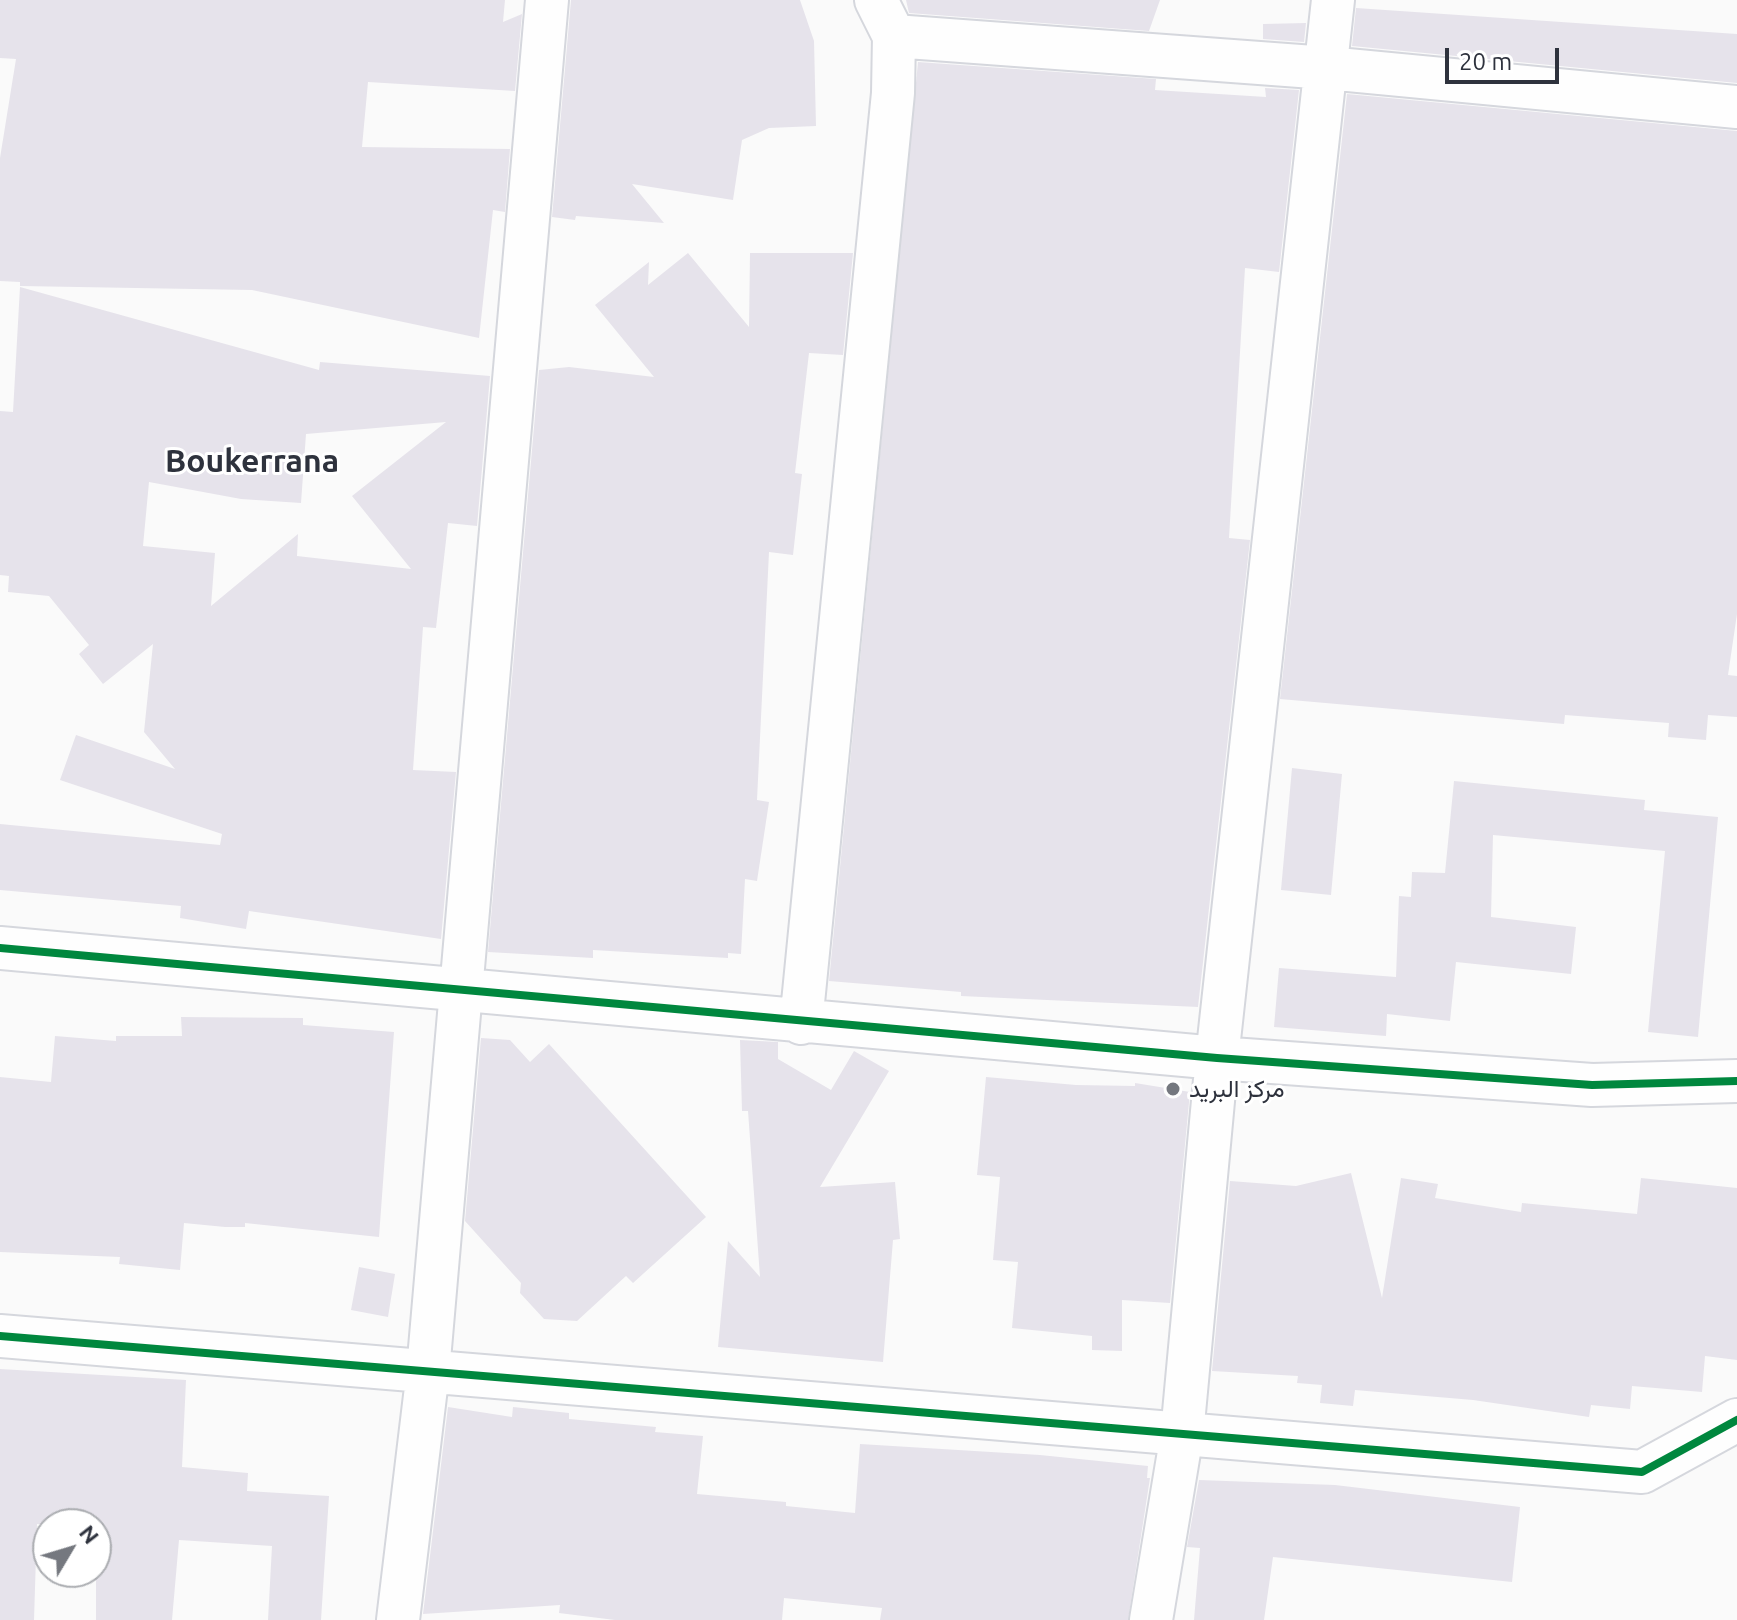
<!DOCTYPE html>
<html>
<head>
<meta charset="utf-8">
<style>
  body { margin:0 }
  #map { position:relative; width:1737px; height:1620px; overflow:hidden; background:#fafafa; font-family:Ubuntu,sans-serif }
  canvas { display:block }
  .north { position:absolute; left:32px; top:1508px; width:80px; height:80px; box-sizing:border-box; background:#fff; border:2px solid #abadb1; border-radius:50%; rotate:52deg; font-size:22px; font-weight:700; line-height:32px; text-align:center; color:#2e323d }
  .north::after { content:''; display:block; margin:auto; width:28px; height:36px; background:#75787f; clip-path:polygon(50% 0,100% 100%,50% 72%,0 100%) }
  .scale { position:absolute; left:1445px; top:48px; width:114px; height:36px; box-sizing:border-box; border:4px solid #2e323d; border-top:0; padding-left:10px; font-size:24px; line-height:28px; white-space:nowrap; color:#2e323d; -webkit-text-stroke:6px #fff; paint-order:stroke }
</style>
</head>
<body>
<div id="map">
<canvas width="1737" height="1620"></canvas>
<div class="north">N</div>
<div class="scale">20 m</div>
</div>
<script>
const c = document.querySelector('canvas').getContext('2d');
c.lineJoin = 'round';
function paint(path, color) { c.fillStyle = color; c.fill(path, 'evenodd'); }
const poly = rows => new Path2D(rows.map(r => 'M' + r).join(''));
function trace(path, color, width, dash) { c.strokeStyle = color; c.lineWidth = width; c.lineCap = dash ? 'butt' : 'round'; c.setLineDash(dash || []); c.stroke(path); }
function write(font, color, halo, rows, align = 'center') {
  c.font = font + ' Ubuntu,Vazirmatn,sans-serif'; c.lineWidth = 6; c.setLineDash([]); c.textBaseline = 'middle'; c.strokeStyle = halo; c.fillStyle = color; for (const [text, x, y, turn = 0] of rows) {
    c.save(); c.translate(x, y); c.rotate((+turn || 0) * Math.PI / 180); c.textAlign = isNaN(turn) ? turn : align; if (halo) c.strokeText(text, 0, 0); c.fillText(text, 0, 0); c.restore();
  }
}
const building = poly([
  [0,0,505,0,503,22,522,14,515,91,368,82,362,147,510,149,505,212,493,210,479,338,252,290,20,286,20,282,0,281,0,158,16,59,0,58],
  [571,0,800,0,814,41,816,126,769,128,742,140,733,200,632,184,664,223,576,216,575,220,552,217],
  [906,0,1160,0,1149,31,909,13],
  [1356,8,1737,34,1737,83,1352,46],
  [1306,23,1304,42,1263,39,1263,24],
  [918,62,1156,79,1155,90,1266,97,1265,88,1299,90,1279,272,1245,268,1229,538,1250,540,1198,1007,961,996,961,992,829,981],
  [1347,94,1737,131,1737,614,1728,675,1737,676,1737,717,1708,715,1706,740,1668,737,1669,723,1565,715,1564,724,1280,699],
  [688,253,749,327,750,253,853,253,843,355,809,353,795,473,802,474,793,555,769,552,757,800,769,802,757,881,745,879,741,954,728,953,728,958,593,950,593,958,488,952,539,370,569,367,654,377,595,305,649,262,648,285],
  [20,287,319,370,320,362,490,376,477,526,448,523,436,628,423,627,413,770,456,772,441,939,249,911,246,929,180,918,181,906,0,890,0,824,220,845,222,834,60,780,76,735,175,769,144,732,153,644,103,684,79,654,89,645,49,596,8,592,9,576,0,575,0,411,13,412],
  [446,422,352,496,411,569,297,556,298,534,211,606,215,553,143,546,149,482,241,499,301,503,306,434],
  [1292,768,1342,774,1331,895,1281,890],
  [1454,781,1645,800,1644,810,1718,817,1698,1037,1648,1032,1665,851,1493,835,1491,917,1576,927,1571,974,1456,962,1450,1021,1387,1014,1386,1036,1274,1027,1279,968,1396,977,1399,896,1411,897,1412,872,1445,873],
  [181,1017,303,1018,303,1025,394,1032,379,1237,245,1223,245,1227,225,1227,184,1223,180,1270,119,1264,120,1257,0,1252,0,1077,51,1082,55,1036,116,1041,116,1036,182,1036],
  [481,1038,510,1040,530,1062,549,1044,706,1217,633,1283,626,1276,577,1321,544,1319,520,1293,521,1283,465,1221],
  [740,1040,778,1042,778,1059,831,1090,854,1051,889,1071,820,1187,895,1182,900,1239,893,1240,883,1362,718,1347,728,1241,760,1277,748,1111,742,1111],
  [986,1077,1076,1085,1135,1086,1135,1083,1190,1092,1170,1303,1122,1300,1122,1351,1092,1350,1092,1336,1012,1328,1018,1262,993,1260,1000,1177,977,1175],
  [1351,1173,1382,1298,1401,1178,1438,1184,1435,1198,1521,1212,1522,1203,1637,1214,1641,1178,1737,1188,1737,1360,1705,1356,1702,1392,1632,1386,1630,1409,1591,1405,1589,1417,1473,1400,1355,1390,1353,1406,1320,1403,1322,1385,1297,1383,1298,1376,1212,1371,1230,1181,1296,1186],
  [359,1267,395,1274,388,1317,351,1310],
  [0,1369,186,1380,182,1467,248,1473,247,1491,329,1496,321,1620,268,1620,272,1546,179,1540,172,1620,96,1620,96,1524,37,1524,34,1620,0,1620],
  [448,1407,512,1417,513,1407,569,1413,569,1419,656,1427,655,1432,703,1436,697,1494,786,1502,786,1506,855,1513,860,1444,1040,1455,1148,1466,1147,1478,1150,1478,1128,1620,880,1620,882,1608,784,1598,782,1620,615,1620,559,1613,560,1605,423,1614],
  [1199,1480,1335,1485,1520,1507,1512,1582,1273,1557,1264,1620,1194,1620,1200,1548,1187,1547]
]);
const minor = poly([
  [894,36,1327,68,1737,107],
  [0,948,1217,1058,1592,1085,1737,1081],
  [801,1023,893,93,894,36,876,0],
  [0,1336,1642,1472,1737,1420],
  [398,1620,428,1371,547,0],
  [1151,1620,1182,1434,1217,1058,1333,0]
]);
const cycleway = poly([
  [0,948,1217,1058,1592,1085,1737,1081],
  [0,1336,1642,1472,1737,1420]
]);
const markers = [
  [1173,1089,8,"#75787f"]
];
const poiNames = [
  ["مركز البريد",1189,1089]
];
const districtNames = [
  ["Boukerrana",252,461]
];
paint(building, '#e6e3eb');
trace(minor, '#d5d7dd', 46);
trace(minor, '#fefefe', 42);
trace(cycleway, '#00873e', 8);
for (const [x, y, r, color] of markers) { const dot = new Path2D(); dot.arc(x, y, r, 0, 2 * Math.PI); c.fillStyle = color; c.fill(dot); trace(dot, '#fff', 3); }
write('24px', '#2e323d', '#fff', poiNames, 'left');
write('bold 32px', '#2e323d', '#fff', districtNames);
</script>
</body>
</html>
